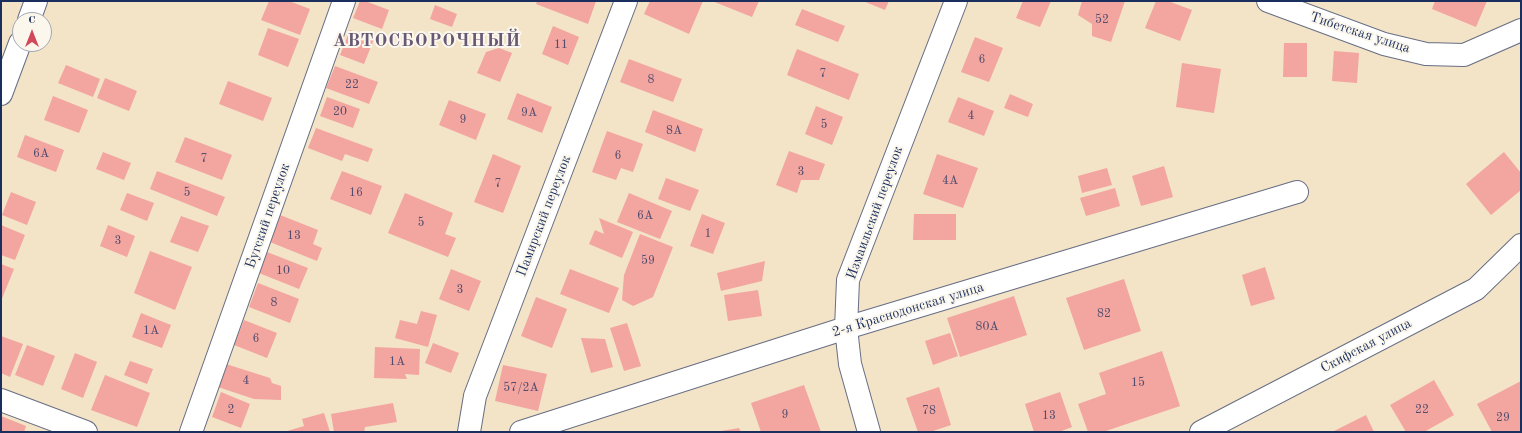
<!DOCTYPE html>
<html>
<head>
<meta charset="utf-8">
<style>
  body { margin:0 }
  #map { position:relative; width:1522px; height:433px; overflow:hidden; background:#f3e3c7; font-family:"Old Standard TT",serif }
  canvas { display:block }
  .frame { position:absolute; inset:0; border:2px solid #1b2f5e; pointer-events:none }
  .north { position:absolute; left:12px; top:12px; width:40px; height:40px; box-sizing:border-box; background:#fbf7ec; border:1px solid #a1a7b3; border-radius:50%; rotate:0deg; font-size:11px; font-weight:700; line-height:16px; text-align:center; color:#1b2f5e }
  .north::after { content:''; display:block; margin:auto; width:14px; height:18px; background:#d1495b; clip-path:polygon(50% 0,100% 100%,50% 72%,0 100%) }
</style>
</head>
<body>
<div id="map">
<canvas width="1522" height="433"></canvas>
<div class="frame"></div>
<div class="north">С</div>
</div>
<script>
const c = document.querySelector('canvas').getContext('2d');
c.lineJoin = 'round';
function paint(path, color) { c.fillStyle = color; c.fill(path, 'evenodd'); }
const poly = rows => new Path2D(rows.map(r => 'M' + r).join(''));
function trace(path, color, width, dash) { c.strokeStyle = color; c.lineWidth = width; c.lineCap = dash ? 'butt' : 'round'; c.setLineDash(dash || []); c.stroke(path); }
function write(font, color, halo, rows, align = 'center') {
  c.font = font + ' "Old Standard TT",serif'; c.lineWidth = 4; c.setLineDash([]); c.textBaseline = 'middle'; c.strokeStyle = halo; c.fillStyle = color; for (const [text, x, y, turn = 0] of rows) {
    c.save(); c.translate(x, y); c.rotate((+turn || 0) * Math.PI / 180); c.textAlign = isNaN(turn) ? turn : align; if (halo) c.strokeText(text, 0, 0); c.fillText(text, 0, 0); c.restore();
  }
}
const building = poly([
  [269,1,289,1,310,9,300,35,261,20],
  [360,1,365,1,389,10,382,29,353,18],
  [537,1,596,1,588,24,536,4],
  [650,1,703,1,689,34,644,14],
  [712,1,759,1,752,17],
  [863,1,889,1,885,10],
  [1023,1,1051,1,1040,27,1016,18],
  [1082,1,1125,1,1111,42,1092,36,1092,24,1078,15],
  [1156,1,1168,1,1192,10,1180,41,1145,28],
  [1435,1,1487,1,1476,27,1432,9],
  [435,5,457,14,452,27,430,19],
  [802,9,845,26,838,42,795,25],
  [553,26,579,37,568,65,542,54],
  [268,28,299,39,288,67,258,55],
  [350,30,374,39,364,64,340,55],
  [975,37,1003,48,989,82,961,72],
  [1284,43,1307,43,1307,77,1283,77],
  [499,48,512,53,500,82,477,73,486,52],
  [797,49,859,74,849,100,787,75],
  [1334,51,1359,53,1357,83,1332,81],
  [629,59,682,79,673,102,620,82],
  [1182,63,1221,69,1214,113,1176,107],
  [66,65,100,79,93,97,58,83],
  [335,66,378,82,369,104,326,88],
  [105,78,137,91,129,111,97,98],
  [228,81,272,98,263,121,219,104],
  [517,93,552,107,542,133,507,119],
  [1010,94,1033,104,1028,117,1004,108],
  [53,96,88,110,79,133,44,120],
  [327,97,360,109,353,128,320,116],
  [958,97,994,111,984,136,948,122],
  [449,100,486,114,476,140,439,125],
  [816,106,843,117,832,145,805,134],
  [653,110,703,129,695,152,645,132],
  [316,128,373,149,368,162,345,154,342,161,308,148],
  [607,131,643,144,633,172,621,168,616,180,592,172],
  [25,135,64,150,56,172,17,157],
  [185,137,232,155,222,180,175,162],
  [789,151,825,164,819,180,801,180,797,193,776,185],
  [103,152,131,163,124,180,96,169],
  [1504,152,1521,173,1521,190,1491,215,1466,184],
  [493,154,521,166,503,213,474,202],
  [937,154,978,168,963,208,923,194],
  [1164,166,1173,197,1141,206,1132,176],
  [1107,168,1112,185,1082,193,1078,176],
  [157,171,225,197,217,216,150,189],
  [342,171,382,186,371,215,330,199],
  [666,178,699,190,690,211,658,199],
  [1115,188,1120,206,1086,216,1080,198],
  [11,192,36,202,27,225,2,215],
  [127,193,154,203,147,221,120,210],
  [405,193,453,213,445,234,456,238,448,257,388,233],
  [629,193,672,211,660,239,617,222],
  [702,214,725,223,713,254,690,246],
  [914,214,956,214,956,240,913,240],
  [280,215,318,230,313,244,322,248,317,261,270,242],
  [181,216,209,226,198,252,170,242],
  [599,218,633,232,622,258,589,244,595,230,604,234],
  [1,225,25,235,15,260,1,255],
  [108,225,135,236,127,257,100,246],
  [640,234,673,247,653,297,633,306,622,300,624,275],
  [150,251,192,267,175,310,134,293],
  [267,252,308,268,299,289,259,273],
  [765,261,762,281,721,291,717,273],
  [1,264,14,269,1,301],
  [1265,267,1275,299,1251,306,1242,275],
  [451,269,481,281,469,311,439,299],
  [570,269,619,288,609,313,560,294],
  [1124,279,1141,331,1084,350,1066,298],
  [258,283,299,299,290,323,249,307],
  [758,290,762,316,728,321,724,295],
  [1014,296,1027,335,960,357,947,318],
  [536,297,567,309,552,348,521,336],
  [421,311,437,315,428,347,395,338,400,320,417,324],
  [141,313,171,325,162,348,132,337],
  [244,320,277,333,267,358,234,345],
  [627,323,641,366,624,371,610,328],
  [950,333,958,356,933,365,925,341],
  [1,336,23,344,10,377,1,373],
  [581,338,605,339,613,367,591,373],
  [433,343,459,353,451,373,425,363],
  [27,345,55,356,43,386,15,375],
  [375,347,420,349,419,375,405,374,407,379,374,378],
  [1162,351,1180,406,1103,432,1088,432,1078,404,1106,394,1099,373],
  [75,353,97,362,83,398,61,389],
  [130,361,153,369,147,384,124,375],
  [226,364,270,378,272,383,281,386,281,400,254,399,218,387],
  [503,365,547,374,538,411,495,401],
  [105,375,150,393,137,427,91,410],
  [1434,380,1454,415,1424,432,1406,432,1390,405],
  [1521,381,1521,432,1492,432,1477,404],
  [804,385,821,432,761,432,751,403],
  [939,387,951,425,930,432,918,432,906,398],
  [221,392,250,404,241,428,212,417],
  [1060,392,1072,427,1059,432,1034,432,1025,404],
  [393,403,397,422,365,427,364,432,334,432,331,414],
  [324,413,330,432,284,432,304,426,302,419],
  [1366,415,1374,432,1332,432],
  [1,416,26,426,24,432,1,432],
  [739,428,741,432,721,432,721,431]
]);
const minor = poly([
  [1268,1,1384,44,1426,54,1464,55,1521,30],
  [29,20,36,1],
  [1,94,20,43],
  [1,400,86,432],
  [191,432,344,1],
  [469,432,475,396,626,1],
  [521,432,846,328,1297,192],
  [869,432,850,364,846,328,848,280,956,1],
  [1201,432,1476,289,1521,245]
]);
const numberNames = [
  ["52",1102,20],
  ["11",561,45],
  ["6",982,60],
  ["7",823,74],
  ["8",651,80],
  ["22",352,85],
  ["20",340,112],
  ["9А",529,113],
  ["4",971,116],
  ["9",463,120],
  ["5",824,125],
  ["8А",674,131],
  ["6А",41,154],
  ["6",618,156],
  ["7",204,159],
  ["3",801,172],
  ["4А",950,181],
  ["7",498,184],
  ["5",187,193],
  ["16",356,193],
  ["6А",645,216],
  ["5",421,223],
  ["1",708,234],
  ["13",294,236],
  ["3",118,241],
  ["59",648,261],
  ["10",283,271],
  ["3",460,290],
  ["8",274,303],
  ["82",1104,314],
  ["80А",987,327],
  ["1А",151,331],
  ["6",256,339],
  ["1А",397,362],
  ["4",246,381],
  ["15",1138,383],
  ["57/2А",521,388],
  ["2",231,410],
  ["22",1422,410],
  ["78",929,411],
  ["9",785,415],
  ["13",1049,416],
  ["29",1503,418]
];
const streetNames = [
  ["Тибетская улица",1360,33,18],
  ["Измаильский переулок",875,213,-70],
  ["Бугский переулок",268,216,-71],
  ["Памирский переулок",544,216,-69],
  ["2-я Краснодонская улица",908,310,-17],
  ["Скифская улица",1366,346,-28]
];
const districtNames = [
  ["АВТОСБОРОЧНЫЙ",427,41]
];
paint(building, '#f3a5a0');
trace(minor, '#676e83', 24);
trace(minor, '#fff', 22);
write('12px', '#514c6e', null, numberNames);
write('14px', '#1b2f5e', '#fbf7ec', streetNames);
c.letterSpacing = '1px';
write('bold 18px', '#675875', '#fbf7ec', districtNames);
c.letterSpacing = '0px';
</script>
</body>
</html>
